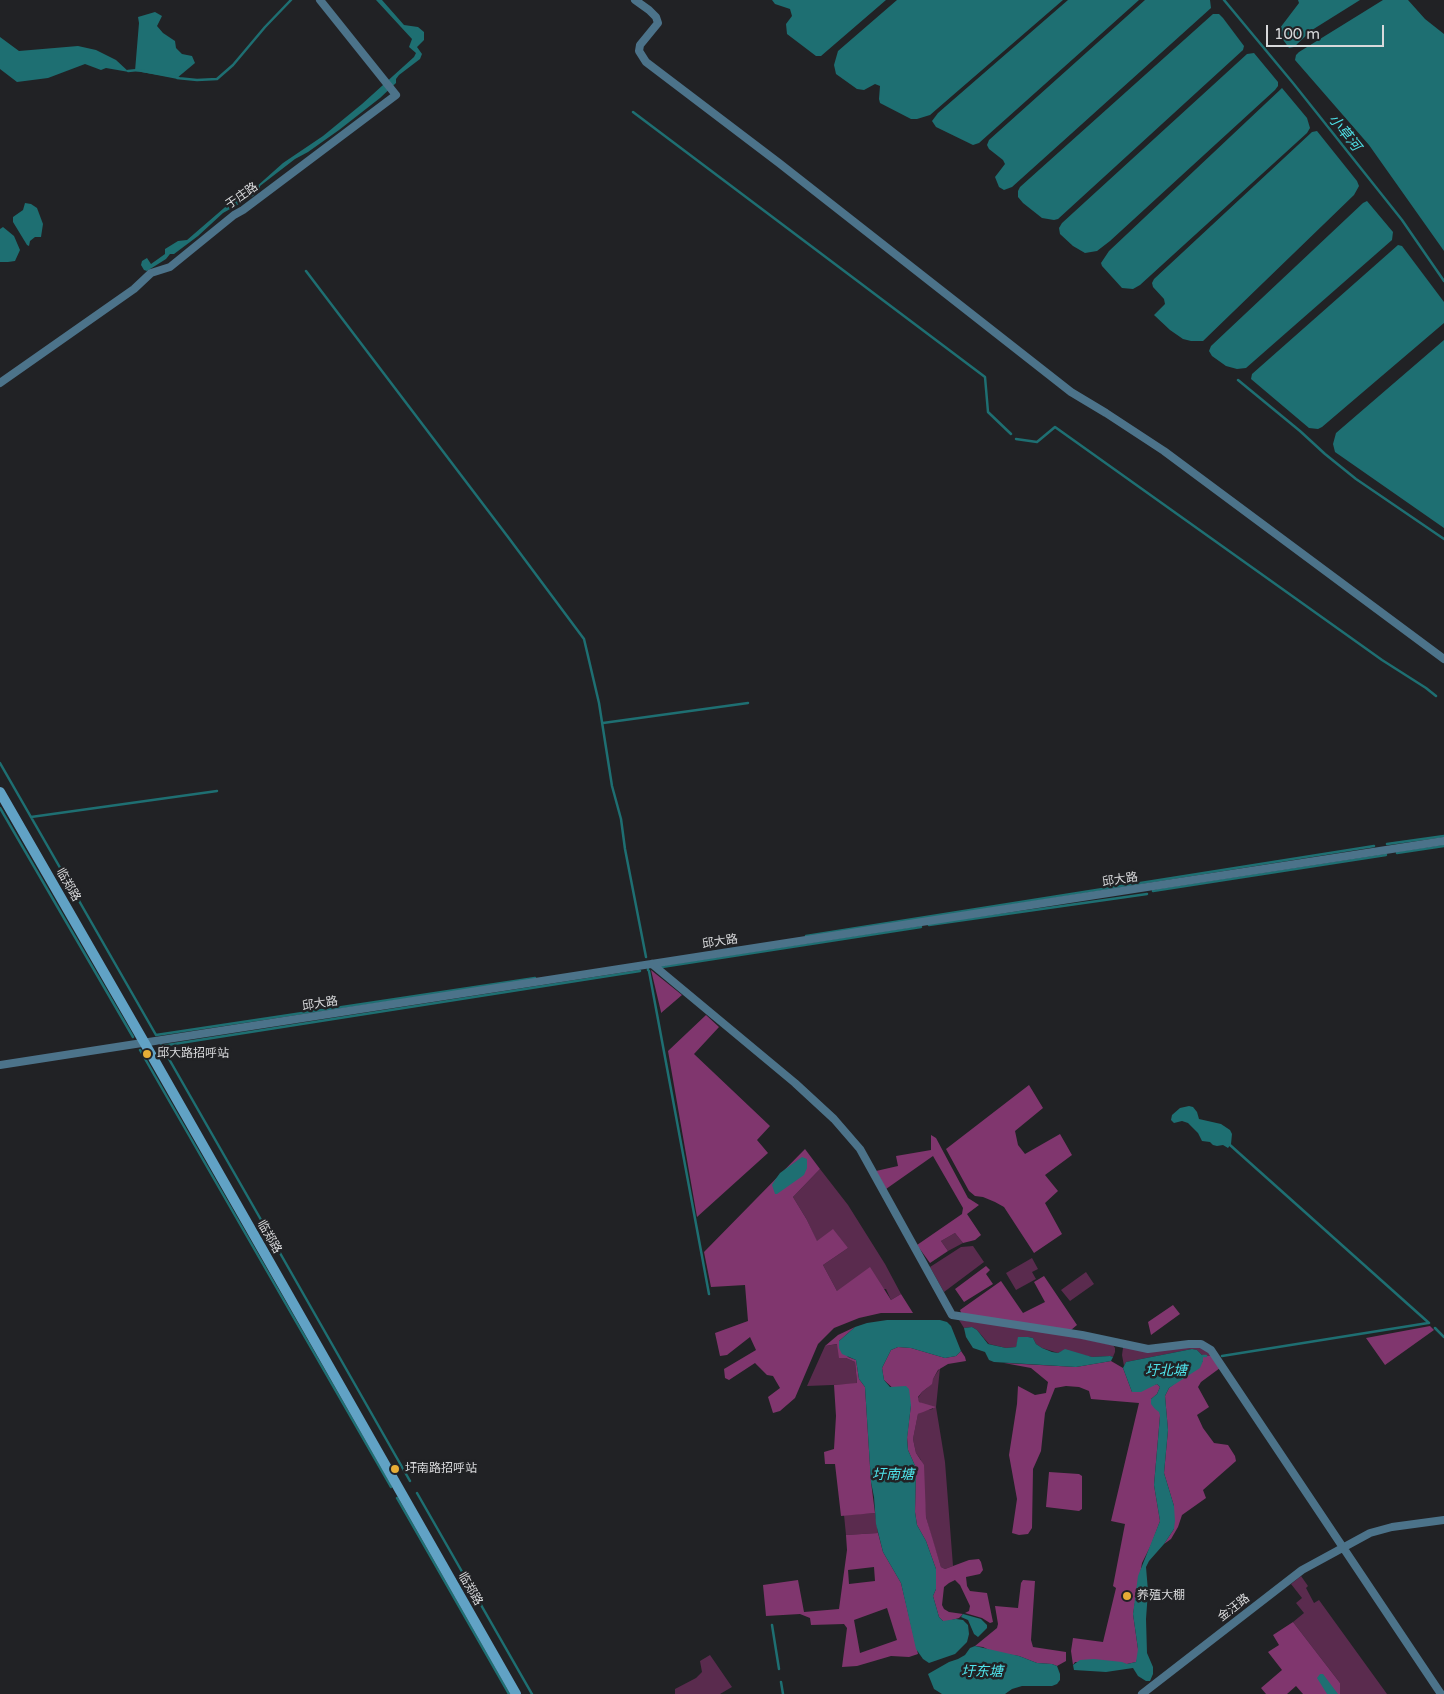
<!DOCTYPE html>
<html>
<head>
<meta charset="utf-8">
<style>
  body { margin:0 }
  #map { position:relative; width:1444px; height:1694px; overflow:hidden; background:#212225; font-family:"Varela Round",sans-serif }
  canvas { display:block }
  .scale { position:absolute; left:1266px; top:25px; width:118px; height:22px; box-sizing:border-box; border:2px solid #d8d9db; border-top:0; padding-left:6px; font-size:15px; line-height:18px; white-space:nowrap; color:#d8d9db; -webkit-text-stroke:4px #212225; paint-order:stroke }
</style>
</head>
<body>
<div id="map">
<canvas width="1444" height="1694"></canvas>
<div class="scale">100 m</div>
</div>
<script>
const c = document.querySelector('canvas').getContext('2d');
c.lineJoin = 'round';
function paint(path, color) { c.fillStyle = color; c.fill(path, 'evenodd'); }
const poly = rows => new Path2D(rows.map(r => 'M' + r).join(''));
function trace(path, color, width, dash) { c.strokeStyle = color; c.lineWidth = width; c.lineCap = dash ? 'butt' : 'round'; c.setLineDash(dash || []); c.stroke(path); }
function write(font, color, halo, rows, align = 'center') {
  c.font = font + ' "Varela Round","Noto Sans SC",sans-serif'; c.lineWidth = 5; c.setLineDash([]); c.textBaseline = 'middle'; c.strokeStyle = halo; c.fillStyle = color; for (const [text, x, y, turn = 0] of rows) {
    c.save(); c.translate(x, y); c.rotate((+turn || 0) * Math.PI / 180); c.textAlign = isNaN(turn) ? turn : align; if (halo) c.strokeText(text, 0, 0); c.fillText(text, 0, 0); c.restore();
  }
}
const green = poly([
  [820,1169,848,1205,885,1264,901,1294,891,1300,886,1289,837,1291,823,1265,848,1248,817,1242,807,1220,793,1197],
  [955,1233,963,1243,948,1251,941,1241],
  [973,1246,984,1262,944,1292,930,1267,961,1247],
  [1032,1258,1038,1269,1032,1272,1036,1279,1016,1290,1006,1273],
  [1086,1272,1094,1284,1070,1301,1061,1290],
  [959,1320,1046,1331,1113,1345,1115,1348,1115,1352,1113,1357,1110,1356,1092,1357,1062,1351,1058,1353,1042,1348,1036,1344,1033,1338,1028,1337,1019,1337,1016,1347,1006,1348,989,1344,977,1330,972,1327,964,1328],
  [838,1344,846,1358,855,1362,857,1384,807,1386,825,1346],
  [1197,1346,1207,1350,1212,1356,1203,1356,1197,1350,1192,1349,1126,1362,1124,1366,1122,1355,1123,1348],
  [940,1368,936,1407,945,1462,953,1566,945,1569,941,1567,932,1539,926,1517,921,1460,916,1453,913,1439,918,1414,923,1411,933,1409,933,1406,927,1406,919,1402,918,1398,922,1392,927,1388],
  [875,1513,878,1533,846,1535,844,1515],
  [1301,1576,1308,1586,1306,1588,1314,1603,1319,1600,1387,1694,1340,1694,1340,1683,1293,1622,1304,1613,1296,1603,1302,1598,1291,1584],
  [710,1655,732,1687,720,1694,675,1694,675,1689,696,1678,702,1672,700,1661]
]);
const forest = poly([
  [651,970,682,995,661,1013,661,1012],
  [706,1015,719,1027,694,1054,770,1126,757,1140,768,1153,697,1217,668,1051],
  [1029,1085,1043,1108,1015,1131,1018,1145,1025,1154,1060,1134,1072,1155,1045,1175,1058,1191,1045,1203,1062,1234,1034,1253,1004,1207,995,1202,983,1197,975,1196,969,1191,946,1149],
  [931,1135,936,1138,968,1198,979,1205,967,1214,981,1235,975,1240,963,1243,955,1233,941,1241,948,1251,930,1263,917,1245,962,1214,963,1208,933,1156,886,1189,876,1171,898,1166,896,1156,931,1150],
  [805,1149,820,1169,793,1197,807,1220,817,1241,833,1229,848,1248,823,1265,837,1291,870,1267,891,1300,901,1294,913,1313,881,1313,859,1318,834,1328,818,1344,795,1398,780,1411,773,1413,768,1397,780,1388,773,1376,767,1375,755,1363,729,1380,725,1378,724,1369,756,1350,750,1337,727,1355,720,1356,715,1333,748,1321,745,1285,711,1287,704,1252],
  [986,1266,990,1270,986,1274,993,1284,964,1302,955,1289],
  [1044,1276,1077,1325,1071,1330,962,1315,960,1310,1001,1281,1023,1313,1045,1302,1034,1282],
  [1173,1305,1180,1314,1151,1335,1148,1322],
  [1430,1326,1434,1330,1385,1365,1366,1338],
  [855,1327,839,1341,848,1357,856,1360,859,1379,865,1387,871,1482,875,1513,841,1516,835,1464,825,1464,824,1452,834,1449,836,1416,834,1385,857,1383,855,1362,846,1358,839,1358,837,1344,825,1346,838,1335],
  [898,1347,911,1348,945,1358,956,1356,961,1351,965,1357,966,1361,948,1364,938,1370,933,1379,932,1384,922,1392,918,1397,919,1402,936,1407,918,1414,913,1439,916,1453,924,1465,926,1517,941,1567,945,1569,969,1560,979,1559,981,1562,983,1570,980,1574,966,1577,967,1586,970,1591,987,1593,993,1622,990,1623,982,1618,965,1613,969,1611,970,1606,960,1585,955,1580,949,1583,944,1587,942,1605,944,1609,949,1612,963,1614,959,1618,948,1621,943,1621,939,1617,933,1596,936,1589,936,1569,926,1541,917,1525,915,1512,916,1468,908,1450,907,1437,911,1405,884,1380,882,1368,891,1350],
  [1203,1356,1212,1356,1220,1368,1201,1382,1198,1387,1209,1407,1197,1415,1203,1428,1214,1443,1228,1445,1235,1456,1236,1461,1203,1490,1206,1498,1182,1515,1178,1527,1171,1539,1164,1544,1174,1529,1174,1506,1164,1473,1168,1430,1165,1396,1169,1388,1203,1361],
  [1111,1361,1123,1368,1132,1392,1157,1384,1160,1387,1157,1394,1151,1399,1160,1411,1160,1416,1154,1485,1160,1521,1151,1545,1142,1563,1133,1614,1138,1649,1138,1657,1136,1662,1127,1664,1075,1662,1073,1665,1071,1651,1073,1638,1103,1642,1116,1588,1113,1586,1125,1524,1111,1521,1139,1403,1091,1399,1089,1391,1079,1387,1066,1386,1055,1388,1045,1413,1041,1451,1033,1469,1032,1528,1028,1534,1019,1535,1012,1533,1017,1499,1009,1455,1017,1404,1018,1386,1035,1395,1046,1393,1048,1382,1031,1368,1004,1363,1076,1367],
  [1049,1472,1079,1474,1082,1476,1082,1509,1079,1511,1046,1507],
  [878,1533,883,1552,901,1583,918,1654,909,1657,891,1656,857,1666,842,1667,847,1628,844,1624,811,1625,810,1618,800,1614,766,1616,763,1585,798,1580,804,1612,839,1609,847,1550,846,1535],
  [874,1567,875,1581,849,1584,848,1570],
  [887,1608,897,1640,860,1653,854,1620],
  [1023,1580,1035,1581,1031,1640,1033,1647,1066,1652,1066,1661,1057,1666,1052,1664,1037,1663,1019,1656,993,1652,983,1647,975,1646,997,1628,998,1624,995,1606,1018,1608,1021,1583],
  [1293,1622,1340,1683,1340,1694,1303,1694,1296,1686,1287,1694,1266,1694,1261,1688,1282,1670,1268,1652,1279,1645,1273,1635]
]);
const water = poly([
  [376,0,382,0,404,25,418,27,424,32,424,40,417,47,422,54,420,59,399,75,396,79,396,83,380,98,339,130,308,152,295,159,260,186,260,189,253,196,223,213,198,236,174,254,170,254,166,259,147,271,144,270,141,265,142,261,147,258,151,264,165,254,165,249,178,241,187,240,231,202,249,189,255,188,283,163,323,136,362,104,414,57,416,53,409,47,412,39],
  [772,0,886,0,821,56,816,56,787,34,786,24,792,16,790,9,775,4],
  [897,0,1063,0,930,115,917,119,911,119,880,103,879,99,880,86,875,84,864,90,857,89,836,74,834,65,838,51],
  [1068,0,1139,0,979,143,973,145,936,127,932,121,938,113],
  [1145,0,1210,0,1211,8,1012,187,1004,190,999,187,995,177,1005,164,1003,160,989,149,987,145,989,140],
  [1298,0,1360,0,1312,30,1294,47,1289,48,1279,34,1280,28,1299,3],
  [1383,0,1408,0,1425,19,1444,34,1444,251,1369,145,1295,60,1296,55,1299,52],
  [155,12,162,16,157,26,163,33,175,41,176,48,182,54,192,56,195,63,177,78,135,71,139,23,138,17],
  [1213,14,1219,14,1223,18,1244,46,1243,50,1058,219,1054,220,1042,218,1023,203,1018,197,1018,191,1020,187],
  [0,37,19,51,78,46,96,50,116,60,129,72,106,68,101,70,85,64,48,78,17,82,0,69],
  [1254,53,1278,82,1278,86,1275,90,1110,241,1097,251,1085,253,1073,246,1060,234,1059,228,1062,223,1247,54],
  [1282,88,1307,118,1310,128,1307,133,1140,285,1133,289,1122,288,1102,266,1101,263,1109,251],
  [1317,131,1357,181,1359,186,1354,195,1203,341,1191,341,1183,339,1170,330,1154,315,1165,304,1164,299,1153,287,1152,283,1154,279,1312,132],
  [1367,201,1393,232,1392,240,1246,368,1237,369,1226,366,1212,356,1209,351,1211,346,1363,203],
  [25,203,31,204,37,208,43,224,41,237,35,237,30,241,29,246,27,245,13,222,13,217,23,210],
  [3,227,14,236,20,250,15,261,8,262,0,262,0,229],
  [1398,245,1402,246,1444,302,1444,323,1322,427,1318,429,1309,428,1251,379,1252,374],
  [1444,340,1444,528,1335,452,1333,444,1336,433],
  [1189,1106,1193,1107,1197,1112,1199,1119,1221,1124,1230,1130,1232,1134,1231,1144,1228,1148,1223,1145,1217,1146,1213,1145,1210,1142,1202,1141,1198,1133,1188,1123,1182,1121,1174,1123,1171,1120,1172,1115,1180,1108],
  [802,1157,807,1159,807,1168,804,1175,777,1194,775,1194,772,1185,775,1180,780,1173],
  [887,1320,940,1320,947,1322,951,1326,961,1351,956,1356,945,1358,911,1348,898,1347,891,1350,882,1368,884,1380,890,1387,906,1386,909,1389,911,1405,907,1439,908,1450,916,1468,915,1512,917,1525,926,1541,936,1569,936,1589,933,1596,939,1617,943,1621,956,1619,963,1620,968,1625,969,1634,967,1642,955,1654,929,1663,923,1659,916,1649,901,1583,883,1552,876,1524,874,1497,871,1482,865,1387,859,1379,856,1360,842,1354,839,1348,839,1341,855,1327,867,1323],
  [972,1327,977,1330,988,1344,1006,1348,1016,1347,1018,1337,1028,1337,1033,1338,1036,1344,1042,1348,1052,1352,1058,1353,1065,1349,1092,1357,1110,1356,1113,1357,1111,1361,1076,1367,994,1362,989,1360,985,1352,973,1348,966,1337,964,1328],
  [1192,1349,1197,1350,1203,1356,1203,1361,1200,1368,1169,1388,1165,1396,1168,1430,1164,1473,1174,1506,1175,1521,1174,1529,1164,1544,1149,1561,1146,1567,1148,1591,1146,1619,1147,1653,1153,1667,1153,1674,1150,1681,1146,1681,1138,1676,1133,1668,1106,1672,1074,1670,1073,1665,1080,1660,1094,1659,1122,1662,1127,1664,1136,1662,1138,1649,1133,1614,1138,1576,1160,1521,1154,1485,1160,1416,1159,1412,1155,1409,1151,1404,1151,1399,1157,1394,1160,1387,1157,1384,1141,1392,1132,1392,1123,1368,1126,1362],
  [963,1614,981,1619,987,1625,987,1628,978,1637,974,1634,968,1620,961,1617],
  [975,1646,1019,1656,1037,1663,1052,1664,1057,1666,1060,1674,1060,1680,1057,1684,1052,1686,1022,1686,1012,1689,1005,1694,942,1694,934,1689,928,1674,949,1662,958,1659,965,1655,970,1648],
  [1320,1674,1323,1674,1338,1694,1327,1694,1317,1678]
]);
const stream = poly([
  [1224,0,1293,83,1402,220,1444,281],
  [128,71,138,70,179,78],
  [177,78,197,80,217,79,233,65,265,27,291,0],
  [633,112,985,377,988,412,1011,434],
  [306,271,508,537,584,639,599,703,612,786,621,819,625,849,646,957],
  [1238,380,1300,431,1325,454,1356,479,1444,539],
  [1016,439,1037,442,1055,427,1382,660,1426,688,1436,696],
  [603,723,748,703],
  [0,763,156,1035],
  [0,808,133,1037],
  [31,817,217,791],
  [1387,844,1444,836],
  [1397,853,1444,846],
  [1153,891,1386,855],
  [929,925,1147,894],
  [806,936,1374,846],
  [662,967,921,927],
  [648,970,648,969],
  [649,971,709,1294],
  [156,1035,535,978],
  [161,1045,276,1246],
  [161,1046,640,971],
  [140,1050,391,1487],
  [1230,1145,1429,1323],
  [280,1253,410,1481],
  [1435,1328,1444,1337],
  [1203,1356,1206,1356],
  [1222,1356,1428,1323],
  [417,1493,532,1694],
  [397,1498,509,1694],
  [772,1625,779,1669],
  [781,1682,783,1694]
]);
const minor = poly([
  [635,0,649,10,656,17,658,23,640,45,639,51,646,62,779,163,1071,392,1106,413,1164,451,1444,659],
  [0,383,134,289,151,273,170,267,234,215,243,210,396,95,320,0],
  [652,964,795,1083,834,1119,860,1149,952,1315,1082,1335,1148,1349,1189,1344,1201,1344,1211,1350,1441,1694],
  [0,1065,1444,841],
  [1142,1694,1302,1570,1370,1533,1392,1527,1444,1520]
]);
const secondary = poly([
  [0,792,144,1042,516,1694]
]);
const markers = [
  [147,1054,5,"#e6ad36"],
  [395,1469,5,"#e6ad36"],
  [1127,1596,5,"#e6ad36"]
];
const streetNames = [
  ["于庄路",242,196,-35],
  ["邱大路",1120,880,-9],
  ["临郑路",68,885,60],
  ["邱大路",720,942,-9],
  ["邱大路",320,1004,-9],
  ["临郑路",269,1237,60],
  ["临郑路",470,1589,60],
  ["金汪路",1234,1608,-38]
];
const poiNames = [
  ["邱大路招呼站",157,1054],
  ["圩南路招呼站",405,1469],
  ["养殖大棚",1137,1596]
];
const waterNames = [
  ["小草河",1344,133,51],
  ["圩北塘",1166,1371],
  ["圩南塘",893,1475],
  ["圩东塘",982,1672]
];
paint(green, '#5a2b4e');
paint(forest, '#80366e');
paint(water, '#1e6f72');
trace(stream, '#1e6f72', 2.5);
trace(minor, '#4c738a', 8);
trace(secondary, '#61a2c5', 10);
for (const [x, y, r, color] of markers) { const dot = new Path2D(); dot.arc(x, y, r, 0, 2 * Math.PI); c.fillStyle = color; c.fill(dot); trace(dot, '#212225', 2); }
write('12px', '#d8d9db', '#212225', streetNames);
write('12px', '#d8d9db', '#212225', poiNames, 'left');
write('italic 14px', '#4fe4eb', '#212225', waterNames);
</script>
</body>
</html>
